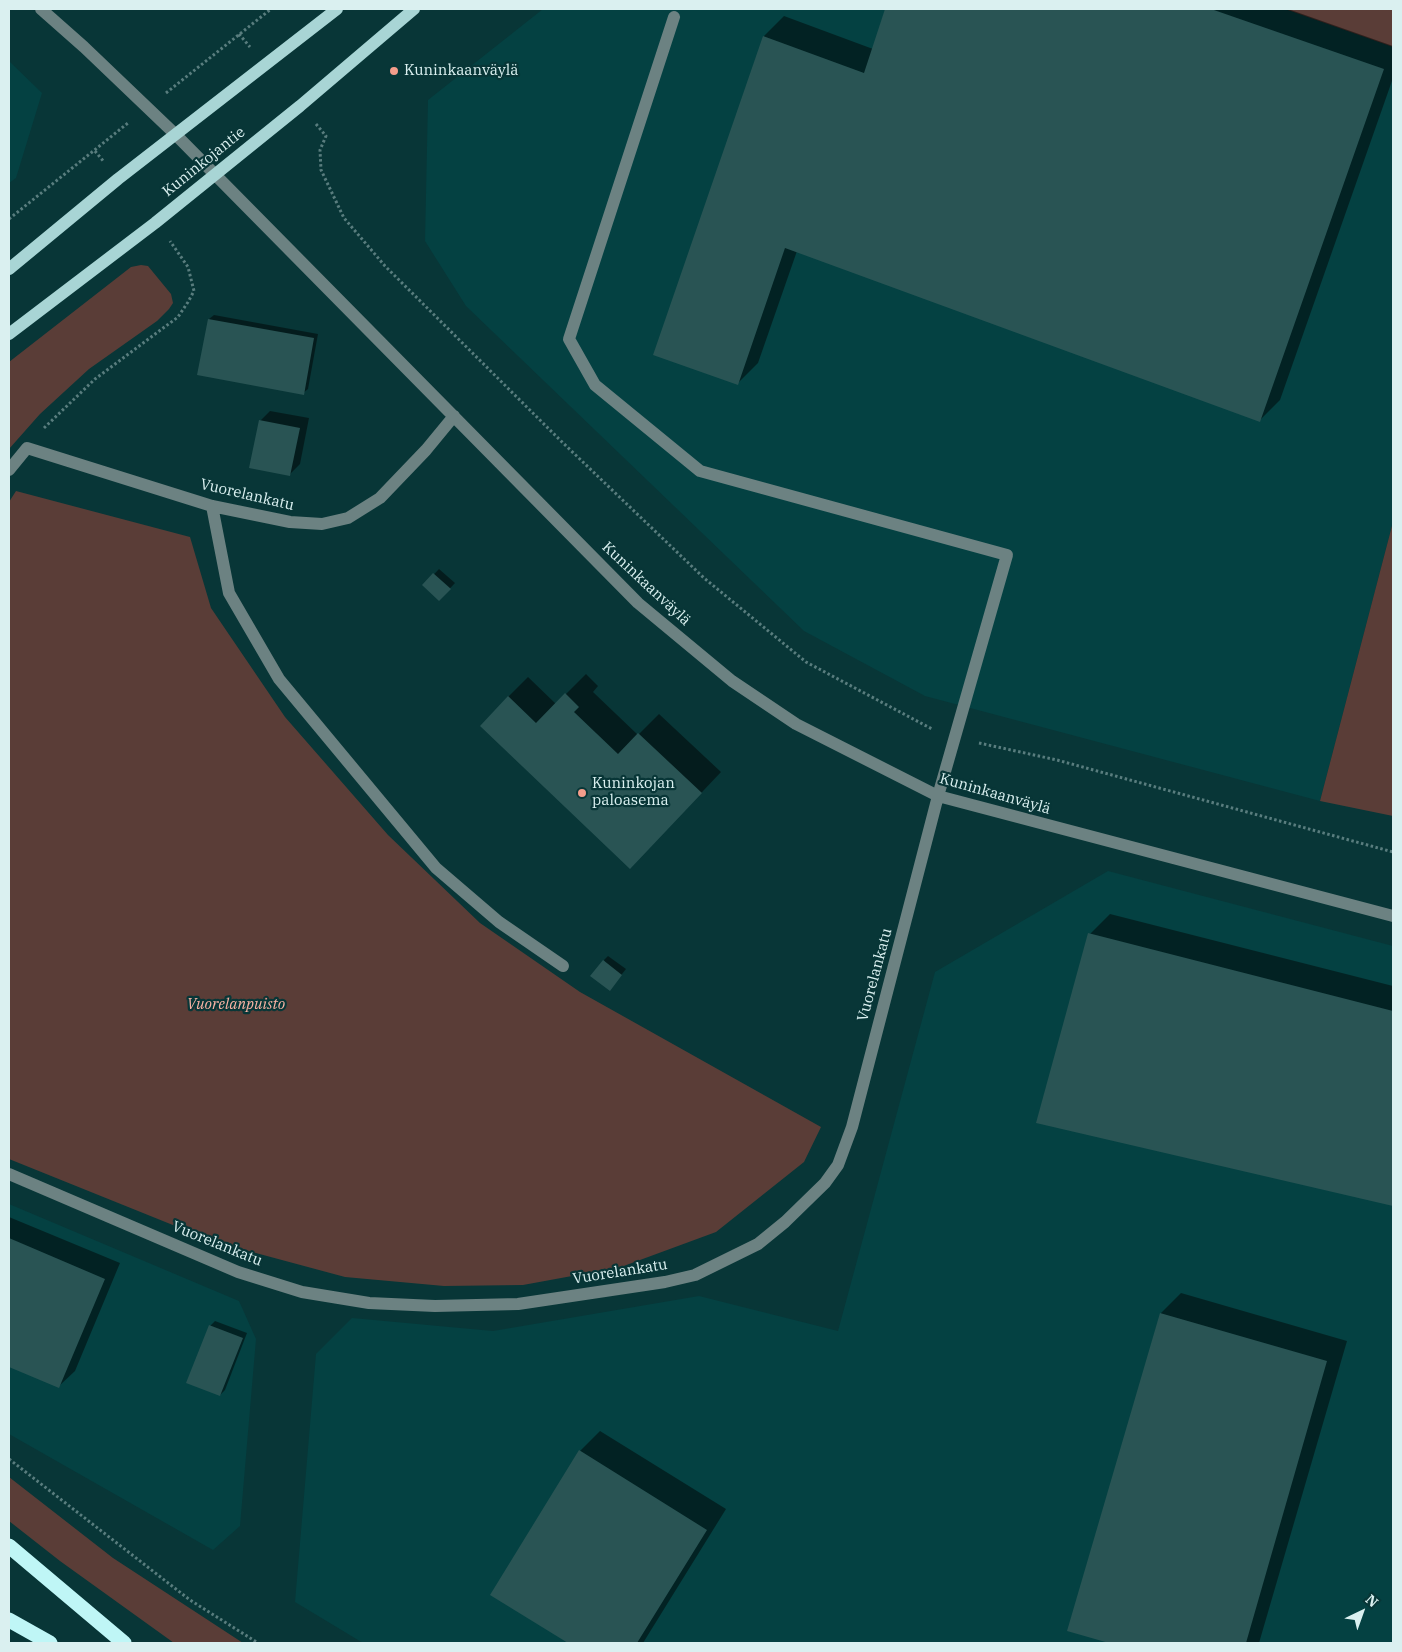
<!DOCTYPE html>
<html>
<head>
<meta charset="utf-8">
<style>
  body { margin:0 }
  #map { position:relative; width:1402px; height:1652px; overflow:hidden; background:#083637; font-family:"IBM Plex Serif",serif }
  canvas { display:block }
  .frame { position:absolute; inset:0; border:10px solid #daf0f0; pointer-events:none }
  .north { position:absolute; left:1337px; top:1587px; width:50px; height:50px; -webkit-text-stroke:4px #083637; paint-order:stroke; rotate:42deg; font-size:14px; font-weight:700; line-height:20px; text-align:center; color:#daf0f0 }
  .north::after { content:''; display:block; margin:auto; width:18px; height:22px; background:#daf0f0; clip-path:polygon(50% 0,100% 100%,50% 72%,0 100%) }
</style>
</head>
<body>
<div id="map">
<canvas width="1402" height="1652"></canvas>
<div class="frame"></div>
<div class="north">N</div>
</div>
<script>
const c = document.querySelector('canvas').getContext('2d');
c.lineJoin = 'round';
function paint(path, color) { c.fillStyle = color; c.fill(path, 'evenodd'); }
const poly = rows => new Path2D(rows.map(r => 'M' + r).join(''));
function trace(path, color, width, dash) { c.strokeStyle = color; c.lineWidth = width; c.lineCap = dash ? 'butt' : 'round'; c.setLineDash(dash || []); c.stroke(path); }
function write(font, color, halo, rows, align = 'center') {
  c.font = font + ' "IBM Plex Serif",serif'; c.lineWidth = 4.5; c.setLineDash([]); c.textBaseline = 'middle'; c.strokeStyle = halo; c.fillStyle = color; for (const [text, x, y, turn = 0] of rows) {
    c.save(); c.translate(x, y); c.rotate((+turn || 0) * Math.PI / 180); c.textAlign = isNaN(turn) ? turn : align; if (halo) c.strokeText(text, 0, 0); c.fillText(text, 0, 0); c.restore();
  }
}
const built = poly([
  [543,9,1285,9,1393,47,1393,522,1320,801,925,696,804,631,466,306,425,241,428,100],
  [9,61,42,93,16,178,9,183],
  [1108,871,1393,946,1393,1643,363,1643,295,1602,316,1354,352,1318,493,1331,699,1296,838,1331,935,972],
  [9,1204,239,1301,256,1339,240,1526,213,1550,9,1434]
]);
const green = poly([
  [1285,9,1393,9,1393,47],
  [141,265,148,266,171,294,173,303,169,309,157,321,89,369,40,414,9,449,9,362,131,267],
  [16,491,190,537,211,608,285,717,388,835,480,923,580,992,821,1127,804,1162,716,1232,621,1267,523,1285,444,1286,345,1277,215,1242,9,1159,9,502],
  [1393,522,1393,816,1320,801],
  [9,1477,113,1558,243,1643,174,1643,60,1561,9,1521]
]);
const shadow = poly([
  [886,9,1288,9,1393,46,1393,78,1280,400,1260,420,797,251,758,363,738,383,655,354,764,36,784,16,873,49],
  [214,315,318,334,308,389,303,393,209,319],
  [270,411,309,418,300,464,290,474,260,421],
  [439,569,455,583,439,600,424,585],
  [586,674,598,686,593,692,638,735,659,714,721,772,650,847,508,697,528,677,556,704],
  [1110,914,1393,986,1393,1205,1038,1122,1090,934],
  [608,956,626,969,614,984,604,960],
  [9,1217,120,1263,75,1371,59,1386,9,1365],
  [1181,1293,1347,1341,1259,1643,1113,1643,1069,1631,1161,1313],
  [215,1321,247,1333,225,1390,220,1395,210,1326],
  [600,1431,726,1509,643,1643,570,1643,492,1594,580,1451]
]);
const building = poly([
  [885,9,1211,9,1384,69,1260,422,785,248,738,385,653,355,763,36,864,73],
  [208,319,314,338,304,395,197,375],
  [259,420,300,428,290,476,249,468],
  [433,573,451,589,439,601,422,585],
  [565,693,579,707,574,712,618,754,638,733,702,793,630,869,480,726,508,696,536,723],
  [1088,933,1393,1011,1393,1206,1036,1123],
  [603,960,622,975,610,991,590,976],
  [9,1238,105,1279,59,1388,9,1367],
  [1160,1313,1327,1361,1246,1643,1109,1643,1067,1631],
  [209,1325,243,1338,220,1396,186,1383],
  [579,1450,707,1530,637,1643,568,1643,490,1595]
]);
const path = poly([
  [239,34,250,47],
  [166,93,271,9],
  [316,124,326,136,320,150,321,170,344,218,385,266,561,441,704,578,806,662,932,729],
  [95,151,104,162],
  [9,219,128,123],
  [44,428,95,379,178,317,188,302,194,291,188,267,170,241],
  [979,743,1057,760,1393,852],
  [9,1459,190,1600,258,1643]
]);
const minor = poly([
  [41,9,84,47,175,134,638,603,732,681,796,724,938,796,1393,916],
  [9,470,27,448,212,506,290,522,322,524,348,518,380,498,426,450,454,416],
  [212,506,229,593,279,679,436,868,499,922,563,966],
  [9,1174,238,1272,302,1292,369,1303,435,1306,518,1304,665,1282,695,1275,758,1244,785,1222,825,1183,838,1165,852,1127,938,796,1007,555,700,471,595,385,569,339,674,17]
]);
const major = poly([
  [9,269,118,179,337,9],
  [9,334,155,223,300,106,414,9]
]);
const highway = poly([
  [9,1546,124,1643],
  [9,1620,50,1643]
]);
const markers = [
  [394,71,5,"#f49d8b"],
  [582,793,5,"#f49d8b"]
];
const poiNames = [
  ["Kuninkaanväylä",404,71],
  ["Kuninkojan",592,784],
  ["paloasema",592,801]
];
const streetNames = [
  ["Kuninkojantie",204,162,-39],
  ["Vuorelankatu",247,495,13],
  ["Kuninkaanväylä",646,584,43],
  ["Kuninkaanväylä",995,794,16],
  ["Vuorelankatu",875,975,-75],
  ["Vuorelankatu",217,1244,22],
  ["Vuorelankatu",620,1272,-9]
];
const parkNames = [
  ["Vuorelanpuisto",236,1005]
];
paint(built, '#044142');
paint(green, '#5a3d37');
paint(shadow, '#0007');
paint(building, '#295454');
trace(path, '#597d7e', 3, [2.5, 2.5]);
trace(minor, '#6c8282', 12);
trace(major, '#a8d5d5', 12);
trace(highway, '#bff6f6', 15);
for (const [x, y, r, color] of markers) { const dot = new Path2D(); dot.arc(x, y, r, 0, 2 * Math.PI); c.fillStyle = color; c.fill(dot); trace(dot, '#083637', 2); }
write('15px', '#daf0f0', '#083637', poiNames, 'left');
write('15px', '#daf0f0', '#083637', streetNames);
write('italic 15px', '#fab3a4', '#083637', parkNames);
</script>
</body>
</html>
